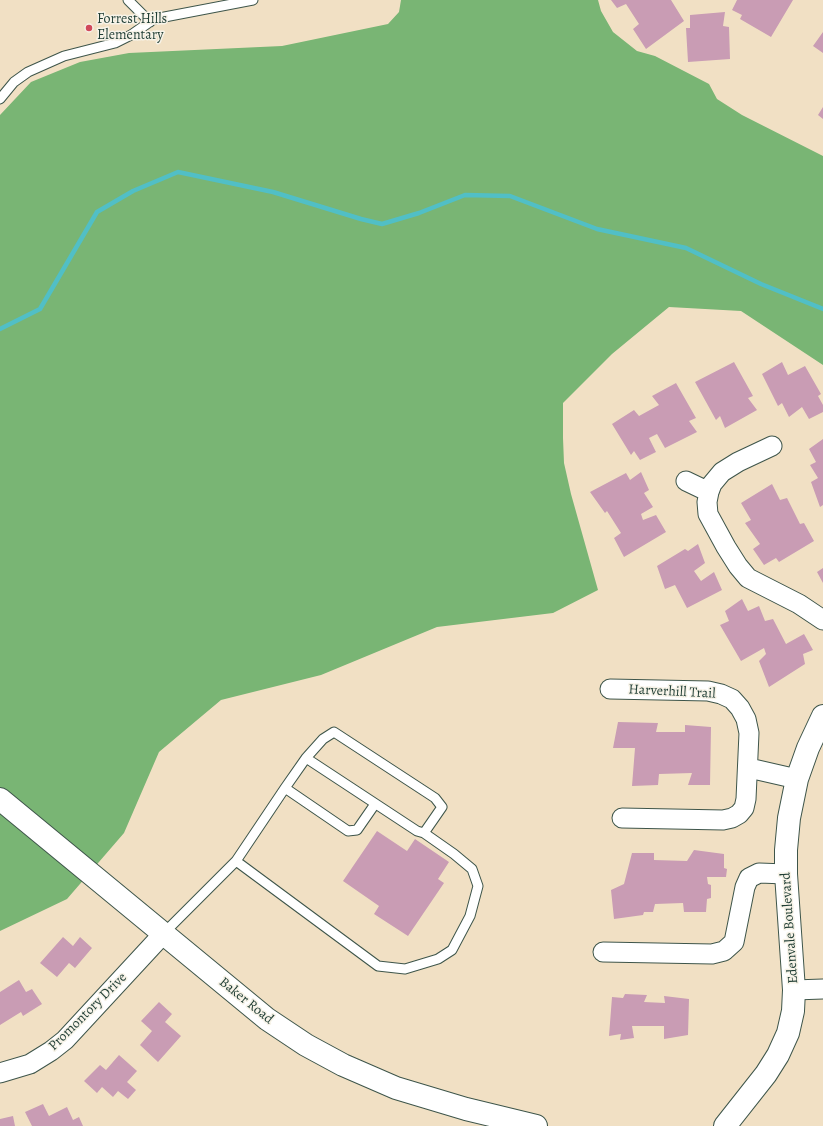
<!DOCTYPE html>
<html>
<head>
<meta charset="utf-8">
<style>
  body { margin:0 }
  canvas { display:block; background:#f1e0c4 }
</style>
</head>
<body>
<canvas width="823" height="1126"></canvas>
<script>
const c = document.querySelector('canvas').getContext('2d');
c.lineJoin = 'round';
function paint(path, color) { c.fillStyle = color; c.fill(path, 'evenodd'); }
const poly = rows => new Path2D(rows.map(r => 'M' + r).join(''));
function trace(path, color, width, dash) { c.strokeStyle = color; c.lineWidth = width; c.lineCap = dash ? 'butt' : 'round'; c.setLineDash(dash || []); c.stroke(path); }
function write(font, color, halo, rows, align = 'center') {
  c.font = font + ' Alegreya,serif'; c.lineWidth = 3; c.setLineDash([]); c.textBaseline = 'middle'; c.strokeStyle = halo; c.fillStyle = color; for (const [text, x, y, turn = 0] of rows) {
    c.save(); c.translate(x, y); c.rotate((+turn || 0) * Math.PI / 180); c.textAlign = isNaN(turn) ? turn : align; if (halo) c.strokeText(text, 0, 0); c.fillText(text, 0, 0); c.restore();
  }
}
const forest = poly([
  [401,0,598,0,601,11,613,32,637,51,655,56,709,84,717,99,742,115,823,156,823,365,741,311,669,307,612,354,563,403,563,438,564,463,571,494,598,590,553,613,437,627,321,675,221,700,159,752,124,833,67,899,0,931,0,115,31,82,80,62,129,53,282,46,388,24,399,12]
]);
const stream = poly([
  [0,329,40,309,97,212,133,191,178,172,273,192,361,219,382,224,419,213,465,195,510,196,597,229,686,248,761,284,823,309]
]);
const building = poly([
  [611,0,671,0,684,21,646,49,633,29,639,24,626,4,617,8],
  [737,0,793,0,771,37,740,19,742,15,732,10],
  [725,12,723,26,729,27,730,59,688,62,686,28,690,28,690,15],
  [823,32,823,53,813,46],
  [823,107,823,119,818,115],
  [734,362,753,396,748,398,757,410,725,428,720,416,716,420,695,382],
  [782,362,788,375,805,366,821,394,818,396,823,405,823,412,809,419,802,407,789,417,782,403,778,406,762,374],
  [676,383,696,418,689,421,697,432,665,448,657,434,649,438,656,452,640,460,634,451,631,455,612,424,634,410,639,416,659,405,652,396],
  [823,439,823,505,820,507,811,482,818,478,810,465,816,462,809,449],
  [641,472,649,490,644,493,653,507,641,514,643,520,656,515,666,532,624,557,614,538,621,533,607,511,605,513,590,492,626,473,630,480],
  [772,484,780,500,787,498,800,524,804,523,814,541,779,562,776,558,764,565,753,549,760,544,745,523,751,520,741,503],
  [698,544,705,563,694,571,701,581,714,572,722,590,687,608,675,585,665,589,657,566,685,549,688,551],
  [823,568,823,583,817,572],
  [742,599,748,611,759,606,765,621,773,619,786,644,804,634,813,650,803,654,805,664,769,687,759,661,766,654,764,648,741,661,720,625,729,621,725,611],
  [618,722,658,723,656,732,685,732,685,725,711,727,710,785,688,785,692,773,659,774,658,785,632,786,635,748,613,748],
  [377,831,407,851,415,839,449,862,438,879,444,883,408,936,374,914,379,906,343,881],
  [694,850,724,854,724,868,727,869,726,877,707,877,708,884,711,885,711,898,707,899,706,912,684,912,683,903,655,904,653,912,644,912,643,915,614,919,611,890,624,884,632,853,654,853,654,860,687,861],
  [63,937,73,946,80,937,92,948,75,968,69,963,57,977,40,963],
  [19,980,26,992,32,989,42,1004,23,1016,21,1012,0,1025,0,992],
  [625,994,647,995,644,1002,665,1003,664,996,689,999,688,1035,664,1039,664,1026,632,1026,634,1038,620,1040,621,1034,609,1036,612,997,623,998],
  [159,1002,172,1014,165,1022,181,1036,158,1062,140,1045,152,1031,141,1021],
  [119,1055,137,1071,127,1082,136,1090,128,1099,118,1091,113,1097,102,1087,97,1093,84,1081,100,1065,106,1070],
  [43,1104,49,1116,67,1107,73,1120,79,1117,83,1126,32,1126,25,1112],
  [13,1116,15,1126,0,1126,0,1119]
]);
const lane = poly([
  [128,0,150,22],
  [0,99,14,82,28,72,64,56,115,43,131,35,154,19,253,0],
  [285,788,348,831,357,830,375,804],
  [236,861,285,788,306,758],
  [164,933,236,861,378,966,405,969,438,959,452,950,470,916,478,886,472,869,454,854,424,833,417,831,306,758,323,739,334,732,435,798,442,807,424,833]
]);
const street = poly([
  [772,446,738,462,722,472,712,484,709,492,707,502,708,514,726,547,738,566,748,578,799,604,823,620],
  [686,481,709,492],
  [610,689,708,691,721,694,732,699,740,708,746,719,749,733,746,799,744,808,739,814,732,818,723,820,622,818],
  [749,768,797,779],
  [603,952,712,954,724,951,734,942,745,887,749,878,759,873,786,874],
  [794,990,823,989],
  [0,1073,30,1064,51,1051,65,1040,164,933]
]);
const secondary = poly([
  [0,799,267,1019,306,1045,343,1065,396,1088,466,1109,536,1126],
  [725,1126,766,1074,778,1055,788,1033,793,1011,794,990,786,874,786,850,789,818,797,779,808,748,823,716]
]);
const markers = [
  [89,28,4,"#d1495b"]
];
const poiNames = [
  ["Forrest Hills",97,20],
  ["Elementary",97,36]
];
const streetNames = [
  ["Harverhill Trail",672,692,3],
  ["Edenvale Boulevard",790,928,-94],
  ["Baker Road",246,1001,39],
  ["Promontory Drive",88,1012,-45]
];
paint(forest, '#79b574');
trace(stream, '#51bfc6', 4.5);
paint(building, '#c99cb4');
trace(lane, '#3e554a', 11);
trace(street, '#3e554a', 21);
trace(secondary, '#3e554a', 24);
trace(lane, '#fff', 9);
trace(street, '#fff', 19);
trace(secondary, '#fff', 22);
for (const [x, y, r, color] of markers) { const dot = new Path2D(); dot.arc(x, y, r, 0, 2 * Math.PI); c.fillStyle = color; c.fill(dot); trace(dot, '#f7f3e8', 1.5); }
write('14px', '#1f3d34', '#f7f3e8', poiNames, 'left');
write('14px', '#1f3d34', '#f7f3e8', streetNames);
</script>
</body>
</html>
